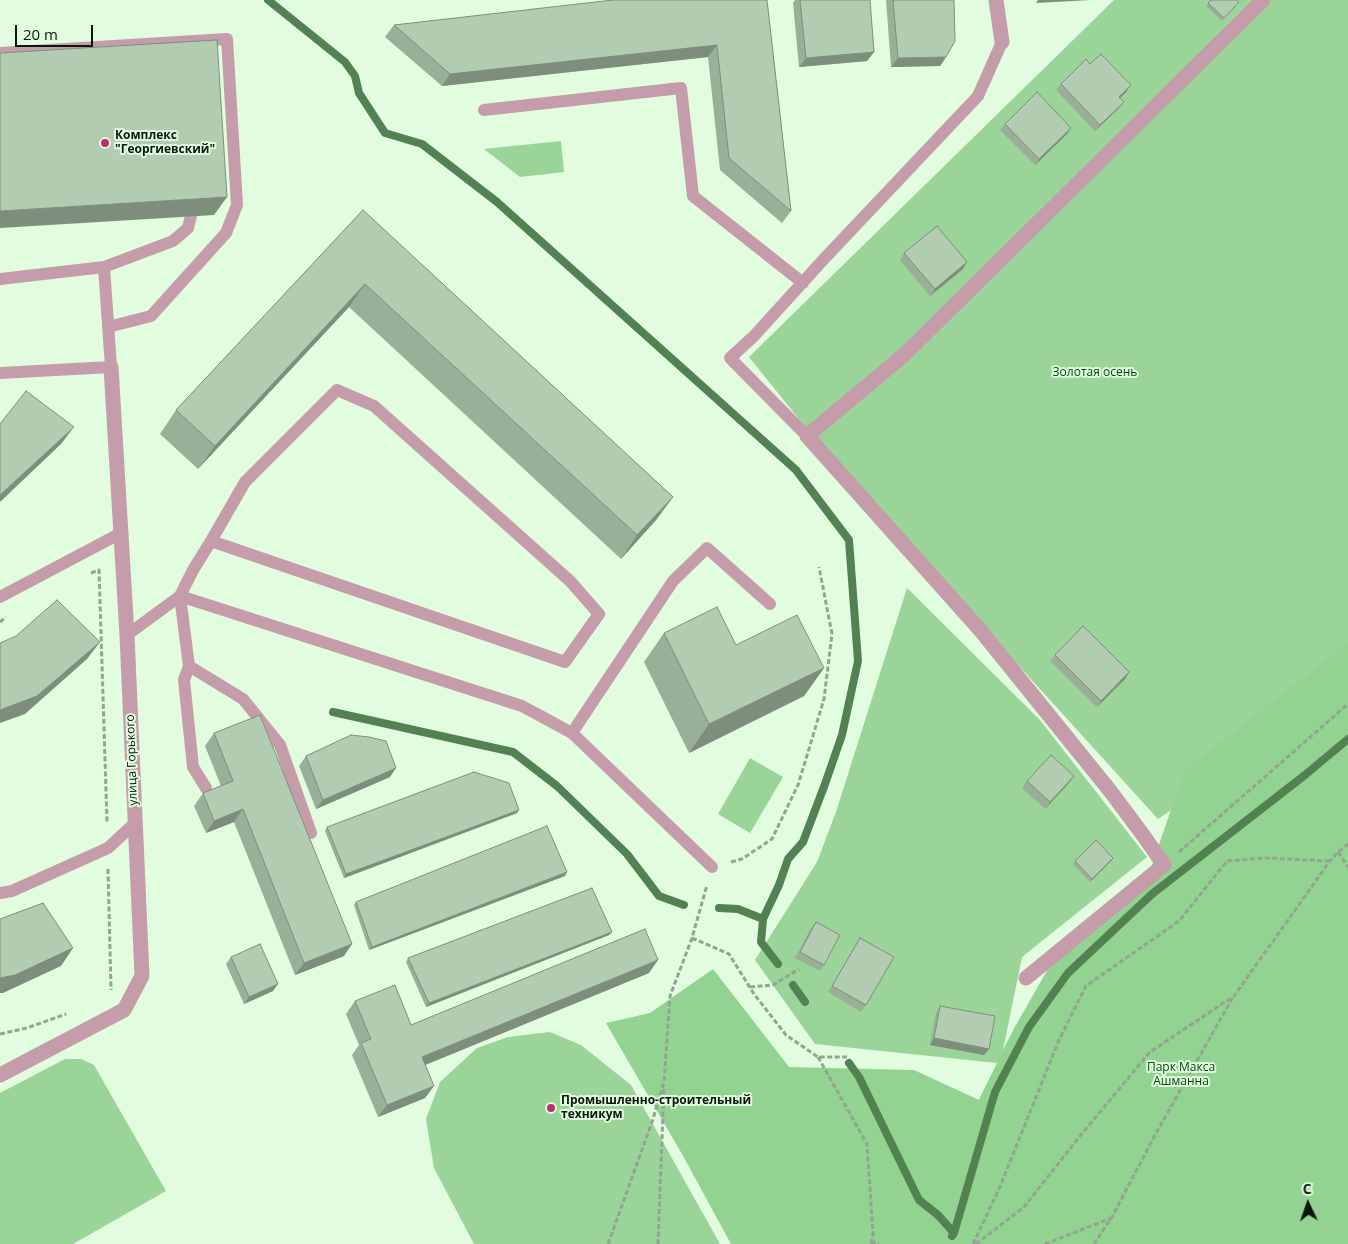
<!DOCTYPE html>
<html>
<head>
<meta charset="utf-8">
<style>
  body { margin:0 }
  #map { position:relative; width:1348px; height:1244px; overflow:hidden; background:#e1fcdf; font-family:"Open Sans",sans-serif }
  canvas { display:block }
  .north { position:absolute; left:1283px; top:1179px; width:50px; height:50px; -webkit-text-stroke:4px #e1fcdf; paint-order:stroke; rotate:357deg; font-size:14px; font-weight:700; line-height:20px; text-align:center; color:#0c160c }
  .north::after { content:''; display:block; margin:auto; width:18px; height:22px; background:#0c160c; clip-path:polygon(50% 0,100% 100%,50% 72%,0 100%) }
  .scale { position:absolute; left:15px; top:25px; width:78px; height:22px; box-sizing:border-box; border:2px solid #0c160c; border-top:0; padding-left:6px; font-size:15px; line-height:18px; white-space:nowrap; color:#0c160c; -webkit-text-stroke:4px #e1fcdf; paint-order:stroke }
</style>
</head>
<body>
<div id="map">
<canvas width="1348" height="1244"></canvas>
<div class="north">С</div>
<div class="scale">20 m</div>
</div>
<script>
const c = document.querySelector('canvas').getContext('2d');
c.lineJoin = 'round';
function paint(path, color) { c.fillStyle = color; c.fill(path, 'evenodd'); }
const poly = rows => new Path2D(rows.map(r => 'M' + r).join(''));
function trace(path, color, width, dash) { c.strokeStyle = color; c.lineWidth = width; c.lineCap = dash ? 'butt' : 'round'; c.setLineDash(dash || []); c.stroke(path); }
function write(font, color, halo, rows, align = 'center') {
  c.font = font + ' "Open Sans",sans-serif'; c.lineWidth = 4; c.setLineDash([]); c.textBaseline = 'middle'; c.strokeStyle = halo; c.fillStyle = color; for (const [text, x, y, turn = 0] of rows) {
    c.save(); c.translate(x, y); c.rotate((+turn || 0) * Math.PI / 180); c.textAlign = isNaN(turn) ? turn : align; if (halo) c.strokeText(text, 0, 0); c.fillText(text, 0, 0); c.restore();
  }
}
const green = poly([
  [1114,0,1348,0,1348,1244,979,1100,997,1063,815,1044,755,960,817,862,836,812,907,588,1040,720,1147,857,1022,957,1003,1050,1016,1025,1149,874,1171,810,1158,819,831,459,749,357],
  [561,141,564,172,520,177,484,149],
  [750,758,783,777,750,833,718,814],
  [550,1032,581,1045,631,1085,720,1244,474,1244,434,1168,426,1119,440,1082,477,1048,508,1037],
  [65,1059,81,1059,94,1065,166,1191,73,1244,0,1244,0,1093]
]);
const forest = poly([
  [1348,643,1348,1244,731,1244,682,1154,606,1023,650,1013,713,969,789,1067,914,1070,979,1100,1016,1025,1057,953,1149,874,1185,770]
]);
const stream = poly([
  [268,0,345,62,355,76,359,93,385,133,422,144,497,202,796,470,849,540,858,661,842,735,825,784,803,842,788,859,779,885,763,919,761,942,778,964],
  [333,712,513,752,557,786,627,854,659,896,684,905],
  [719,908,738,909,763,919],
  [793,985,805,1002],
  [849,1063,859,1077,919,1200,938,1215,954,1233,952,1236],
  [954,1233,995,1092,1029,1027,1068,973,1152,894,1305,775,1348,739]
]);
const path = poly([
  [91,573,99,570,107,822],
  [0,622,6,617],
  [1179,852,1348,704],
  [1338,852,1348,867],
  [731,862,742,859,772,839,798,785,812,739,824,699,832,634,819,567],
  [108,869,111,990],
  [692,938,729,954,754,994,786,1035,818,1057,847,1057],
  [750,987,773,985,799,969],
  [0,1034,27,1028,66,1014],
  [818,1057,867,1144,873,1234,871,1244],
  [871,1241,879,1244],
  [608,1244,652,1122,664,1082,670,996,692,938,707,885],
  [658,1244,664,1087],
  [973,1244,999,1189,1059,1040,1086,986,1179,921,1227,861,1265,858,1330,861],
  [976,1244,1024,1207,1080,1136,1150,1052,1234,996,1330,861,1338,852,1348,844],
  [1045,1244,1112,1218],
  [1094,1244,1112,1217,1155,1135,1233,997]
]);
const service = poly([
  [0,53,227,39,237,205,226,233,151,316,108,327],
  [484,110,681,88,693,196,803,283],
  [0,279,104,267,173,241,188,228,191,216],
  [0,373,111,367,104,267],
  [807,436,730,358,754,336,823,260,978,96,1002,42],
  [0,597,121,533],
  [127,635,180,596,193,570,211,541,245,482,337,390,374,406,570,581,599,614,565,662,211,541],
  [189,666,184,680,193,767,206,788],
  [572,733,673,581,707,548,770,604],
  [311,833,280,745,243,699,189,666,180,596,522,706,572,733,712,867],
  [0,893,12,891,108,848,135,823]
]);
const minor = poly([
  [996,0,1002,42],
  [1026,978,1164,865,1143,835,1111,792,981,631,807,436,904,355,1263,0],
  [0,1075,124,1010,142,976,127,635,111,367]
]);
const wall = poly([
  [767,0,791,211,782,223,720,170,708,57,442,86,385,37,394,25],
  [795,0,870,0,874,52,867,61,799,67,793,3],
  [886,0,954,0,946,57,940,66,891,67],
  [1208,3,1236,5,1222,21,1206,6],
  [1090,64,1126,92,1120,98,1119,108,1095,131,1056,90,1061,84],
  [1005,124,1067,134,1035,165,1000,130],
  [363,210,673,497,656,520,621,559,349,307,198,469,160,434,176,410],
  [904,253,963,269,930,296,900,260],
  [664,633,736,645,824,668,804,696,689,753,644,662],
  [1055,655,1125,679,1097,707,1050,661],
  [214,733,344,956,295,975,234,822,206,833,194,806,203,793,221,786,205,746],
  [306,756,390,777,316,809,299,766],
  [1027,781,1069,783,1045,809,1022,788],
  [517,813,344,878,325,831,327,827],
  [1113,858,1111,861,1090,882,1073,864,1075,861],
  [565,876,369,950,354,905,356,902],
  [816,922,824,965,820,971,795,958,811,928],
  [612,932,609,935,426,1007,406,962,408,958],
  [860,938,866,1005,861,1012,828,992],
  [231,957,273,991,244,1004,226,964],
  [649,973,425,1065,425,1098,378,1117,352,1055,359,1045,346,1014,355,1001,411,1025],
  [940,1006,989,1049,984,1055,930,1045,936,1013]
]);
const shadedWall = poly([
  [1038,0,1091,0,1036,3],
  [717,45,708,57,442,86,450,74],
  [874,52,867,61,799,67,806,58],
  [946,57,940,66,891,67,898,58],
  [1131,85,1126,92,1115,103,1119,97],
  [1124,102,1119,108,1095,131,1100,125],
  [1071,128,1067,134,1035,165,1039,159],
  [227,197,214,215,0,228,0,211],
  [967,262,963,269,930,296,935,289],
  [365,284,349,307,198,469,215,446],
  [74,427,61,444,0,502,0,495],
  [673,497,656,520,621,559,637,535],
  [100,642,87,659,25,714,0,723,0,710],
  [824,668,804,696,689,753,709,724],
  [1129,672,1125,679,1097,707,1101,701],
  [396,768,390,777,316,809,323,800],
  [1074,776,1069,783,1045,809,1050,802],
  [243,809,234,822,206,833,214,821],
  [519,810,517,813,344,878,346,874],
  [1113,858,1111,861,1090,882,1092,879],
  [567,872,565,876,369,950,372,947],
  [612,932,609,935,426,1007,429,1003],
  [352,944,344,956,295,975,304,963],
  [73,948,61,966,3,993,0,993,0,978],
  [658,960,649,973,413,1070,422,1057],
  [278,984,273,991,244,1004,249,997],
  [934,1038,989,1049,984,1055,930,1045],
  [434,1086,425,1098,378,1117,387,1105]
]);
const building = poly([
  [613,0,767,0,791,211,729,158,717,45,450,74,394,25,613,0],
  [800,0,870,0,874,52,806,58,800,0],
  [893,0,954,0,955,41,946,57,898,58,893,0],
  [1211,0,1237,0,1239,2,1224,18,1208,3,1211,0],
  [217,40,227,197,0,211,0,53,217,40],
  [1101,54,1131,85,1119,97,1124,102,1100,125,1061,84,1086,59,1090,64,1101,54],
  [1037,92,1071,128,1039,159,1005,124,1037,92],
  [363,210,673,497,637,535,365,284,215,446,176,410,363,210],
  [937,226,967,262,935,289,904,253,937,226],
  [26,391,74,427,0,495,0,424,26,391],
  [57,600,100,642,37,696,0,710,0,643,16,636,57,600],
  [717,607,736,645,797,615,824,668,709,724,664,633,717,607],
  [1083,626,1129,672,1101,701,1055,655,1083,626],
  [260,715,352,944,304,963,243,809,214,821,203,793,233,781,214,733,260,715],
  [351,735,369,737,386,741,396,768,323,800,306,756,351,735],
  [1051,755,1074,776,1050,802,1027,781,1051,755],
  [474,772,509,783,519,810,346,874,327,827,474,772],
  [547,826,567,872,372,947,356,902,547,826],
  [1096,840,1113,858,1092,879,1075,861,1096,840],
  [592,888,612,932,429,1003,408,958,592,888],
  [43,903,73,948,15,975,0,978,0,919,43,903],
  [816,922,840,935,824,965,800,952,816,922],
  [645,929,658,960,422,1057,434,1086,387,1105,361,1043,371,1039,355,1001,395,985,411,1025,645,929],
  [860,938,894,957,866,1005,832,986,860,938],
  [260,944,278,984,249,997,231,957,260,944],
  [940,1006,995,1016,989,1049,934,1038,940,1006]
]);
const markers = [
  [105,143,5,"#b93170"],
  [551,1108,5,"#b93170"]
];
const poiNames = [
  ["Комплекс",115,136],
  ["\"Георгиевский\"",115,150],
  ["Промышленно-строительный",561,1101],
  ["техникум",561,1115]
];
const parkNames = [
  ["Золотая осень",1095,373],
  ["Парк Макса",1181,1068],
  ["Ашманна",1181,1082]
];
const streetNames = [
  ["улица Горького",132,760,-92]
];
paint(green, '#9ad498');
paint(forest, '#93d391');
trace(stream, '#538252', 8);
trace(path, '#91a590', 3, [5, 2.5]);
trace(service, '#c59daa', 12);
trace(minor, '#c59daa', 15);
paint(wall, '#99af98');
paint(shadedWall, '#7d8f7c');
paint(building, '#b2ccb1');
trace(building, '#7d8f7c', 1);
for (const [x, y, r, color] of markers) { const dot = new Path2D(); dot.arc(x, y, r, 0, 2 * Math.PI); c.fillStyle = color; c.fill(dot); trace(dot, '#e1fcdf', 2); }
write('bold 12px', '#0c160c', '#e1fcdf', poiNames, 'left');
write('12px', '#024909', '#e1fcdf', parkNames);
write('12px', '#0c160c', '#e1fcdf', streetNames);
</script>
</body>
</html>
